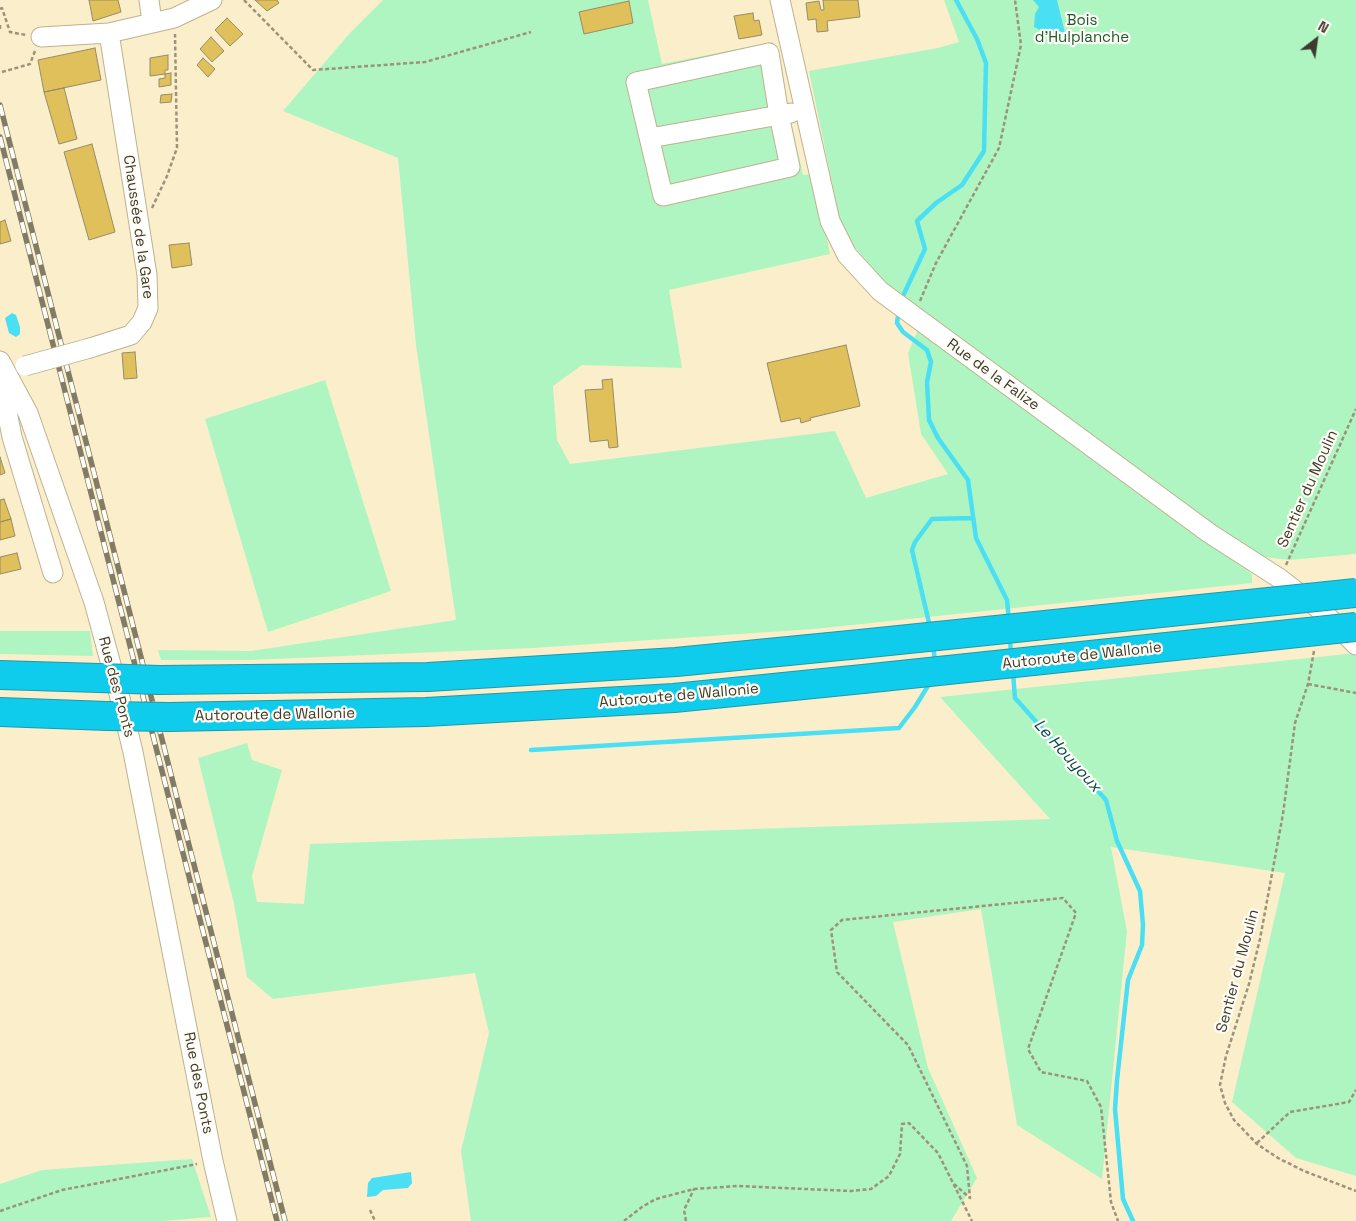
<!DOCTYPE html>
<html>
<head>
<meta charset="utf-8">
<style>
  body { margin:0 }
  #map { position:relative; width:1356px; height:1221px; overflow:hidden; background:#fbefcb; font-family:"Space Grotesk",sans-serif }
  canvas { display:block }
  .north { position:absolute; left:1291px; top:15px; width:50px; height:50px; -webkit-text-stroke:4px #fffdf5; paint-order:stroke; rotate:30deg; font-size:14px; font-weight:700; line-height:20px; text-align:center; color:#3f3b2c }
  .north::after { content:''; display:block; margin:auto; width:18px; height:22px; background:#3f3b2c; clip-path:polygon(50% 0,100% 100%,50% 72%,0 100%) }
</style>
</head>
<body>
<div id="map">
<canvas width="1356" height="1221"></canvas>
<div class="north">N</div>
</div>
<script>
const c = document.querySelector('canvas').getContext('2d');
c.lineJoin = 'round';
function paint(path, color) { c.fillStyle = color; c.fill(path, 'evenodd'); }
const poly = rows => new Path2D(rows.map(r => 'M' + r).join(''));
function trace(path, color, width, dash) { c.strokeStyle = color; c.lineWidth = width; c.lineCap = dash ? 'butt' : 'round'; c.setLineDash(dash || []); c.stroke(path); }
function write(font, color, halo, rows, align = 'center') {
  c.font = font + ' "Space Grotesk",sans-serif'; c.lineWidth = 4.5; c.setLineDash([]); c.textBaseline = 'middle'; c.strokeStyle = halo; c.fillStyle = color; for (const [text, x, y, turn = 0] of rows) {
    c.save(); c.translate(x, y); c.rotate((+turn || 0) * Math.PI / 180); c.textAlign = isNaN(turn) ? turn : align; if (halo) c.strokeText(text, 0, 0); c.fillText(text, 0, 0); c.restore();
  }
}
const green = poly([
  [383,0,648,0,662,64,773,42,803,175,814,174,830,254,669,290,682,368,582,365,553,386,557,440,570,464,835,431,866,498,948,474,921,434,908,353,919,327,1252,574,1252,583,814,629,533,648,250,660,161,660,158,650,251,651,456,620,416,345,398,158,283,111,350,33],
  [944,0,1356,0,1356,554,1289,560,1258,556,1149,481,918,314,873,270,842,231,809,71,938,48,959,42],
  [325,380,391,591,268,632,205,419],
  [0,631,90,631,93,656,0,654],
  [1356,653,1356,1176,1296,1158,1232,1102,1285,873,1111,847,1127,931,1102,1179,1017,1125,981,909,893,922,928,1068,977,1178,951,1221,471,1221,461,1151,489,1033,475,973,273,999,247,977,234,904,198,758,247,743,252,760,282,770,252,876,257,902,304,904,310,844,1050,819,940,697],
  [192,1159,211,1217,162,1221,0,1221,0,1184,42,1170]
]);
const water = poly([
  [1033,0,1057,0,1065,33,1042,31,1034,27,1035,14,1039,7],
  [12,313,16,315,20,327,20,334,16,337,9,333,5,318],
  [411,1172,412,1183,408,1188,383,1190,376,1196,367,1197,368,1183,372,1178]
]);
const stream = poly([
  [903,296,925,249,917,221,936,203,962,185,984,151,986,63,977,39,956,0],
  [898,316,897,323,903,332,927,350,931,362,927,382,929,420,938,438,968,480,976,538,1007,600,1009,621],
  [930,627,912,550,915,542,932,519,973,518],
  [1010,638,1011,655],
  [933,645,935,661],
  [1013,673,1015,698,1106,800,1117,841,1140,891,1143,925,1142,945,1128,980,1117,1080,1115,1109,1123,1199,1133,1221],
  [531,750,899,728,915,707,931,681]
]);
const building = poly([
  [89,0,118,0,121,12,93,21,89,0],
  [255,0,277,0,279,3,267,11,255,0],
  [823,0,858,0,860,17,827,21,828,31,817,32,816,19,808,20,806,3,819,1,821,10,824,10,823,0],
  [629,1,633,23,584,34,579,12,629,1],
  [753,13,754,21,759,20,762,35,739,39,734,16,753,13],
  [227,18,243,34,230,46,215,30,227,18],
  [211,37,224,51,212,62,200,49,211,37],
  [95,48,101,80,44,92,38,60,95,48],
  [168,55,168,70,165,70,165,74,150,76,150,58,168,55],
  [203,58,215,69,208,77,197,65,203,58],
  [171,73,171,85,159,87,159,79,165,78,165,74,171,73],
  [64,88,77,139,59,144,44,92,64,88],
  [172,94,171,102,160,103,161,95,172,94],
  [92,144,115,232,89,240,64,152,92,144],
  [5,220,11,241,0,244,0,222,5,220],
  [189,243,192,265,172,268,169,245,189,243],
  [846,345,860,406,810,418,811,420,801,423,800,418,781,422,767,363,846,345],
  [135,352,137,378,124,379,122,353,135,352],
  [612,379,618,447,609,448,608,440,590,442,585,390,603,389,602,380,612,379],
  [0,457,5,473,0,475,0,457],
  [4,499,11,519,0,522,0,500,4,499],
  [11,519,15,536,0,540,0,522,11,519],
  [17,553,21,569,0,574,0,557,17,553]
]);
const path = poly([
  [244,0,313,70,425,62,531,32],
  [0,9,2,8,10,32,26,35],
  [0,25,0,31],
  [2,72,30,64,35,51],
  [152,208,167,176,177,148,175,34],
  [920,301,936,263,999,148,1021,45,1015,0],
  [1286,565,1356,409],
  [1314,651,1308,684,1295,723,1283,814,1260,939,1249,984,1226,1056,1220,1085,1225,1103,1234,1120,1257,1144,1278,1158,1304,1171,1356,1191],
  [1308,684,1356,693],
  [1257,1143,1290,1112,1349,1102,1356,1090],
  [954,1184,970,1198,967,1166,908,1045,837,972,831,930,842,920,1063,898,1076,913,1028,1049,1041,1072,1087,1081,1101,1107,1111,1202,1118,1221],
  [370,1210,375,1221],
  [0,1211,62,1190,197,1164],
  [624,1221,642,1207,656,1199,694,1189,738,1186,851,1191,871,1189,889,1176,900,1154,902,1124,909,1123,938,1153,972,1221],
  [686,1221,684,1210,694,1189]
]);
const minor = poly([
  [149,0,152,22],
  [780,0,830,221,847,255,880,291,1209,533,1279,578,1323,612,1356,645],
  [41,37,109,33,174,18,212,0],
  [769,53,779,115,790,167,663,196,636,82,769,53],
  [650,138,791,113],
  [90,348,131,335,142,322,148,308,147,275,109,33],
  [0,361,28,413,94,602,119,694,133,752,213,1161,227,1221],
  [4,374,6,406,12,437,53,573]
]);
const highway = poly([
  [0,675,99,678],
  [160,680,428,677,676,662,860,644],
  [0,712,107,716],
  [169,717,426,712,674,698,863,679]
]);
const rail = poly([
  [0,105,285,1221],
  [0,137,277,1221]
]);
const minorBridge = poly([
  [25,366,90,348]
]);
const highwayBridge = poly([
  [860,644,1356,593],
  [99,678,160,680],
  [863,679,1356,627],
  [107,716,169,717]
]);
const parkNames = [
  ["Bois",1082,21],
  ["d'Hulplanche",1082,38]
];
const streetNames = [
  ["Chaussée de la Gare",138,227,82],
  ["Rue de la Falize",993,375,36],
  ["Sentier du Moulin",1308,489,-66],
  ["Autoroute de Wallonie",1082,656,-6],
  ["Rue des Ponts",116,687,75],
  ["Autoroute de Wallonie",679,696,-5],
  ["Autoroute de Wallonie",275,715,-1],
  ["Sentier du Moulin",1238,971,-75],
  ["Rue des Ponts",198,1083,79]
];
const waterNames = [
  ["Le Houyoux",1067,756,48]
];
paint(green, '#aff5c1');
paint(water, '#4adff3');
trace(stream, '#4adff3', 4.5);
paint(building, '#dfc05b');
trace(building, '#968b6a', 1);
trace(minor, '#bdb28f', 21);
trace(highway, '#2099a9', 30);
trace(path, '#9b937a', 2.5, [4, 2.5]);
trace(minor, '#fff', 19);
trace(highway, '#10ccec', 28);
trace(rail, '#827b65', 5.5);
trace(rail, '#fffdf5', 4, [11]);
trace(minorBridge, '#bdb28f', 21, []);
trace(highwayBridge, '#2099a9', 30, []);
trace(minorBridge, '#fff', 19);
trace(highwayBridge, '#10ccec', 28);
write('15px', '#195a31', '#fffdf5', parkNames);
write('15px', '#3f3b2c', '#fffdf5', streetNames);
write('italic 16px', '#044951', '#fffdf5', waterNames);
</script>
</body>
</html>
